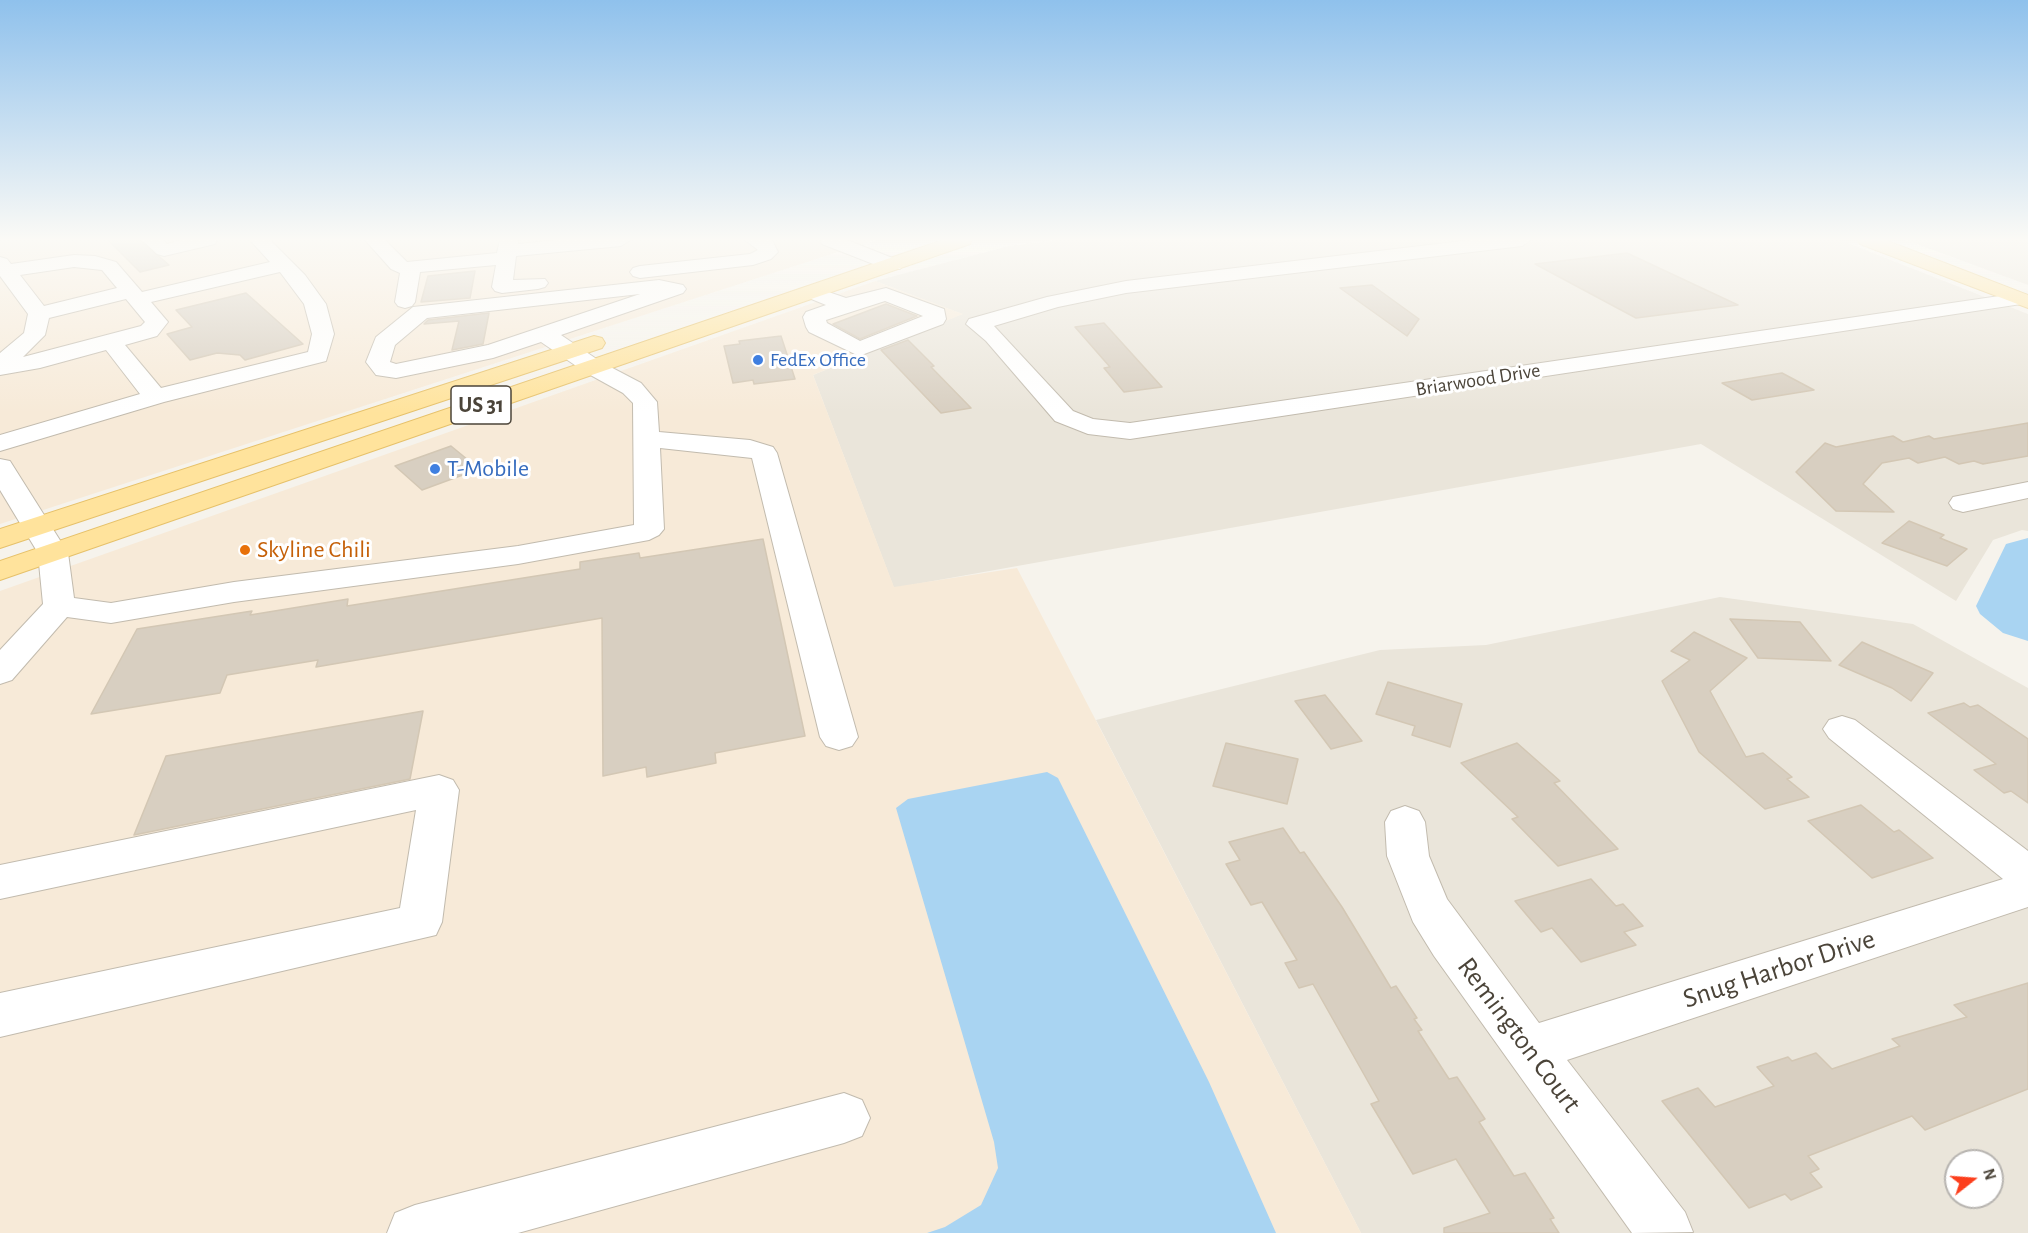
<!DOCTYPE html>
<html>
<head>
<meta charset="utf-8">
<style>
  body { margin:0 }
  #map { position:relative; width:2028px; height:1233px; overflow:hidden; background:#f6f3ec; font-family:"Alegreya Sans",sans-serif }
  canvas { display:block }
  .north { position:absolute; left:1944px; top:1149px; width:60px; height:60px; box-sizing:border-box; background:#fff; border:2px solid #b7b4b0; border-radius:50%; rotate:73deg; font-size:16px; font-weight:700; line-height:24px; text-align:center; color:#4b4439 }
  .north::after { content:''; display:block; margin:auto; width:21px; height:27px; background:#fc3f1d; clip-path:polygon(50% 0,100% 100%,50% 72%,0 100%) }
</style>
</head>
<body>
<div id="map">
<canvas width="2028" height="1233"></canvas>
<div class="north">N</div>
</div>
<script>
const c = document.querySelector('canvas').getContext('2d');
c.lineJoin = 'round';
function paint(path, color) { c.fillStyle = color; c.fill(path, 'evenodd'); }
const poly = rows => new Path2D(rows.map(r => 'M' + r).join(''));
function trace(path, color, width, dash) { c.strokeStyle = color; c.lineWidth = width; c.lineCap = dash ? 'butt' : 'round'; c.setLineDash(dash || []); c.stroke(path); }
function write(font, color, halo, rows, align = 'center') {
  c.font = font + ' "Alegreya Sans",sans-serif'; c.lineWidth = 6; c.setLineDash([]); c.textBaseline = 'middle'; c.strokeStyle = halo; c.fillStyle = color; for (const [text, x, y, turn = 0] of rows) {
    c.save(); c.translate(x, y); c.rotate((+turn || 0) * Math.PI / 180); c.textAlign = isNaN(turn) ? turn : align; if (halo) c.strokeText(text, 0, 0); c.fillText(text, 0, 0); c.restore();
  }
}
const residential = poly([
  [1055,240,1840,240,2028,314,2028,531,2022,530,1993,540,1956,601,1701,444,894,588,813,375,962,314,875,281,1009,246],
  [1906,240,2028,240,2028,285],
  [1720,597,1913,624,2028,688,2028,1233,1361,1233,1096,720,1380,650,1486,645],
  [1956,1161,1992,1161,1992,1197,1956,1197]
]);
const commercial = poly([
  [0,240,875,240,0,524],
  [875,281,963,314,813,375,894,587,1017,568,1361,1233,0,1233,0,591]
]);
const water = poly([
  [2028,538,2028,641,2003,633,1980,614,1976,606,2006,544],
  [1047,772,1058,778,1209,1082,1276,1233,927,1233,945,1227,981,1205,998,1168,994,1142,896,808,908,799]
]);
const building = poly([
  [108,240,140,240,169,265,140,272,108,240],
  [1627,253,1738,305,1636,318,1535,264,1627,253],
  [475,271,470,298,421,302,428,276,475,271],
  [1372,285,1419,319,1407,336,1340,288,1372,285],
  [246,293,303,344,245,360,240,355,217,353,190,360,167,334,192,327,176,310,246,293],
  [886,304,917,316,860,339,833,324,886,304],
  [489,313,483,344,452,350,459,321,424,324,428,320,489,313],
  [1104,323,1162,387,1124,392,1104,368,1110,367,1075,327,1104,323],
  [781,336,795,379,754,384,753,380,733,383,724,346,740,344,739,341,781,336],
  [908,340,934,366,931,367,971,408,941,413,881,350,908,340],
  [1782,373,1814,390,1752,400,1722,383,1782,373],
  [2028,423,2028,456,1983,464,1974,461,1959,464,1945,457,1918,463,1909,458,1882,463,1863,484,1894,512,1836,511,1796,472,1825,443,1836,447,1893,436,1903,442,1929,436,1934,439,2028,423],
  [451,446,479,469,422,490,395,466,451,446],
  [1909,521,1944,535,1940,538,1967,549,1947,566,1882,543,1909,521],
  [763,539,805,736,715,753,716,763,647,777,646,767,603,776,602,618,316,667,318,660,227,675,220,693,91,714,137,629,252,611,250,615,348,599,347,606,580,569,580,562,639,553,640,558,763,539],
  [1730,619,1800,622,1831,661,1758,658,1730,619],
  [1694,632,1747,658,1710,691,1746,757,1763,753,1792,777,1787,779,1809,797,1765,809,1699,752,1662,681,1690,660,1671,651,1694,632],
  [1862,642,1933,673,1911,701,1892,688,1839,665,1862,642],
  [1388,682,1462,704,1450,747,1412,735,1415,726,1376,714,1388,682],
  [1325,695,1362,741,1331,749,1295,701,1325,695],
  [1964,703,1970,707,1978,705,2028,739,2028,803,2011,791,2004,793,1974,770,1996,764,1928,713,1964,703],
  [423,711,410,779,134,835,166,756,423,711],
  [1226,743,1298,759,1287,804,1213,786,1226,743],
  [1517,743,1560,781,1554,783,1618,849,1558,866,1512,819,1518,817,1461,763,1517,743],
  [1861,805,1894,832,1899,830,1933,858,1872,878,1808,821,1861,805],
  [1283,828,1300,853,1304,852,1342,907,1391,988,1396,986,1417,1018,1414,1019,1422,1030,1418,1031,1449,1079,1457,1077,1485,1119,1479,1122,1514,1176,1525,1173,1554,1218,1550,1219,1559,1233,1444,1233,1444,1228,1490,1213,1456,1159,1413,1174,1371,1104,1379,1101,1313,984,1299,988,1285,963,1297,960,1262,902,1251,905,1226,864,1240,860,1229,842,1283,828],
  [1591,879,1616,906,1623,904,1643,926,1624,932,1636,945,1581,962,1552,928,1541,932,1515,901,1591,879],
  [2028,983,2028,1089,1925,1130,1912,1116,1808,1156,1819,1169,1810,1173,1822,1187,1791,1200,1785,1194,1749,1208,1662,1101,1698,1088,1715,1107,1774,1086,1757,1067,1788,1057,1792,1061,1816,1053,1832,1069,1900,1046,1892,1039,1967,1017,1954,1005,2028,983]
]);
const minor = poly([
  [142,240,163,240,167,244,181,240,217,240,215,244,164,256,157,254,142,240],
  [250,240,270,240,305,275,326,304,334,334,326,361,164,402,0,451,0,435,140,394,106,350,40,368,0,375,0,353,24,333,28,314,0,276,0,257,7,259,11,264,74,255,95,256,116,262,142,292,270,262,250,240],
  [74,267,102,270,117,288,44,306,20,275,74,267],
  [280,272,304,304,312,334,308,352,161,388,125,345,157,336,168,322,151,302,280,272],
  [126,299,145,322,141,326,23,357,45,335,49,318,126,299],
  [365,240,385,240,407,262,497,253,500,240,518,240,518,244,558,240,630,240,621,246,516,256,513,280,545,279,548,283,545,287,538,289,502,293,495,291,492,287,496,265,420,272,415,302,412,306,405,308,398,306,395,302,400,273,391,269,365,240],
  [745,240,772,240,778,252,771,259,753,265,640,278,633,276,630,272,633,268,640,266,750,254,758,250,745,240],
  [820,240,847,240,900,261,903,265,900,269,886,269,822,244,820,240],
  [1471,240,1531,240,1522,246,1126,293,1058,307,994,326,1073,411,1093,419,1130,423,2020,293,2027,295,2028,303,1130,439,1088,434,1055,421,986,341,966,324,969,319,1047,297,1126,281,1471,240],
  [659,280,683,285,686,289,683,293,561,335,601,362,641,383,657,402,659,432,750,440,773,447,777,453,858,737,852,746,839,750,826,746,820,737,752,458,660,448,664,529,659,535,649,540,518,564,234,602,111,623,67,617,12,680,0,684,0,650,43,604,38,553,0,490,0,459,10,461,68,553,74,598,111,603,234,582,518,546,634,525,633,403,623,393,585,372,541,342,493,358,396,378,376,375,366,362,376,337,413,307,659,280],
  [640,294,488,345,396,364,390,362,395,345,427,318,640,294],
  [811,286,846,298,886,288,944,309,946,319,943,324,859,356,809,332,806,327,803,317,806,312,826,305,804,296,801,292,804,288,811,286],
  [885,301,923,316,860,341,827,323,826,320,885,301],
  [2028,482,2028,498,1963,512,1953,509,1949,503,1953,497,2028,482],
  [1842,716,1855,720,2028,851,2028,907,1567,1060,1685,1212,1693,1232,1632,1233,1434,956,1413,922,1387,856,1385,822,1391,811,1405,806,1419,811,1425,822,1429,856,1447,899,1539,1023,2003,879,1829,738,1823,729,1829,720,1842,716],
  [439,775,453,780,459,790,442,922,436,935,0,1037,0,993,400,908,416,810,0,899,0,865,439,775],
  [844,1093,862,1100,870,1118,862,1136,844,1143,518,1233,387,1233,395,1213,415,1205,844,1093]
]);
const major = poly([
  [943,240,972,240,970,244,0,580,0,561,943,240],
  [1858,240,1885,240,2028,295,2028,308,1860,244,1858,240],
  [594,336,602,338,605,343,602,348,0,548,0,529,594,336]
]);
const markers = [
  [758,360,6,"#3f7fe0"],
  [435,469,6,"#3f7fe0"],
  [245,550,6,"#e8710a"]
];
const farShopnames = [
  ["FedEx Office",770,360]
];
const farStreetnames = [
  ["Briarwood Drive",1478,380,-9]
];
const shields = [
  [481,405,60]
];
const shieldNames = [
  ["US 31",481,405]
];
const shopNames = [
  ["T-Mobile",447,469]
];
const foodNames = [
  ["Skyline Chili",257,550]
];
const nearStreetnames = [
  ["Snug Harbor Drive",1779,969,-18],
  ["Remington Court",1519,1035,53]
];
paint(residential, '#eae5da');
paint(commercial, '#f7ead8');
paint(water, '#a9d4f2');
paint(building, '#d8cfc1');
trace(building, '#d3c7b4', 1.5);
trace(minor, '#c2bbae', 2);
trace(major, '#e6c16a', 2);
paint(minor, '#fff');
paint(major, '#ffe39c');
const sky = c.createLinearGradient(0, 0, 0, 413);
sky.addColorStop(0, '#8fc1ec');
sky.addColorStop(0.58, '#fbfaf6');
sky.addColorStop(1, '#fbfaf600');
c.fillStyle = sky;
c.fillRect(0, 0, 2028, 413);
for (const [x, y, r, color] of markers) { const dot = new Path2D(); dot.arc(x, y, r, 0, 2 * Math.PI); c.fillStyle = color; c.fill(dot); trace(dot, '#fff', 2); }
write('20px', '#366cbe', '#fff', farShopnames, 'left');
write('20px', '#4b4439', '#fff', farStreetnames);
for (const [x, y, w] of shields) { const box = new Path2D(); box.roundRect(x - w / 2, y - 19, w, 38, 4.5); c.fillStyle = '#fff'; c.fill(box); trace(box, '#4b4439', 1.5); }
write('bold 22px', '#4b4439', null, shieldNames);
write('24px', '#366cbe', '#fff', shopNames, 'left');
write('24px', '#c56008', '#fff', foodNames, 'left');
write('28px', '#4b4439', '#fff', nearStreetnames);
</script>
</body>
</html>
